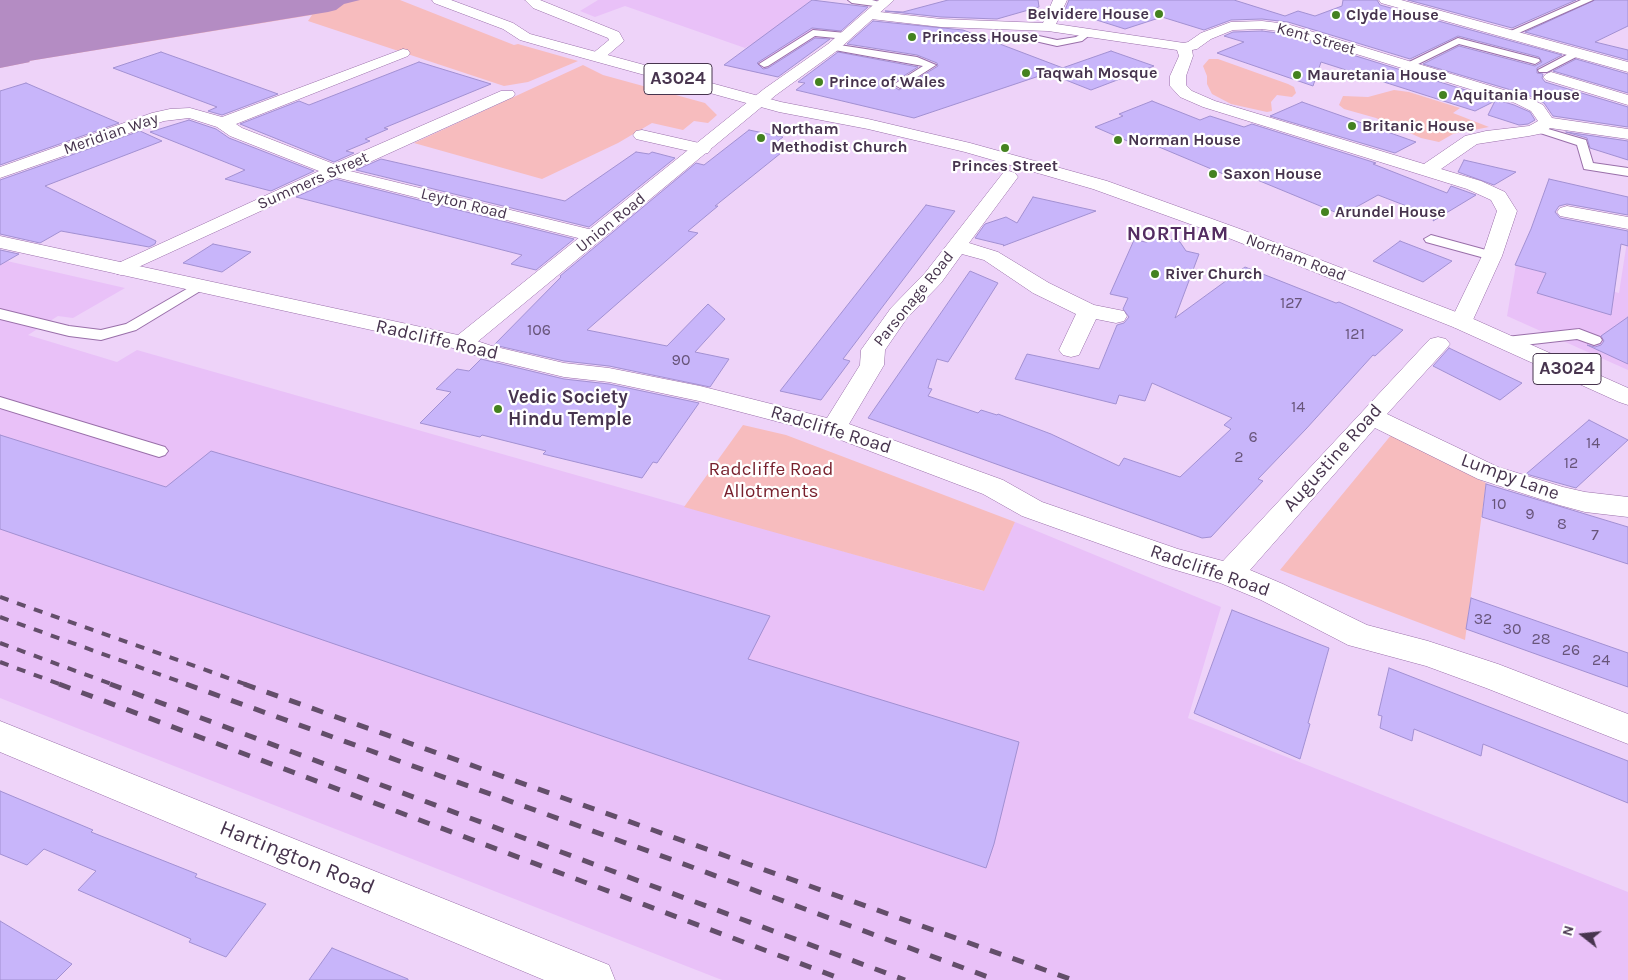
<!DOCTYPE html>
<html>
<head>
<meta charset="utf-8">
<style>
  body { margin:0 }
  #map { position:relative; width:1628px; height:980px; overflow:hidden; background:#eed3f9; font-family:Karla,sans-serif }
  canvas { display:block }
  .north { position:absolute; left:1558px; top:910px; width:50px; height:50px; -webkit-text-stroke:4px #fff; paint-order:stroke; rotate:286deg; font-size:14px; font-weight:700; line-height:20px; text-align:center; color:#47344e }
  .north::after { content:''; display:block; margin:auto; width:18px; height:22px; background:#47344e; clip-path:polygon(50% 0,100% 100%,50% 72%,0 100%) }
</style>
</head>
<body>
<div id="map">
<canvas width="1628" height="980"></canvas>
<div class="north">N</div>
</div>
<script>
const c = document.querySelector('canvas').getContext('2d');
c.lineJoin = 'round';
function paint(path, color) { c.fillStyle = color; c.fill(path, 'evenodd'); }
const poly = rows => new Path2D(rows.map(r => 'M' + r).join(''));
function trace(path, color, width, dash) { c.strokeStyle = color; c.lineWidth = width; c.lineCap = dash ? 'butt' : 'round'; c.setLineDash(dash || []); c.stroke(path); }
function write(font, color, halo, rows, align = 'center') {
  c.font = font + ' Karla,sans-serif'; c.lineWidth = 4.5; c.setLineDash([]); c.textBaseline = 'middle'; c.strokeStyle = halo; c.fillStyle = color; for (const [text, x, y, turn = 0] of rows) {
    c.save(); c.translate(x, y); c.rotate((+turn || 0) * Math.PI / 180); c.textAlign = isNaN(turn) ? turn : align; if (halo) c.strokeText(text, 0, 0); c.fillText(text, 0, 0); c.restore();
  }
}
const built = poly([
  [598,0,812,0,795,13,848,21,810,51,768,75,727,66,767,47,752,44,745,48,625,6,595,17,580,11],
  [1628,235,1628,370,1507,316,1516,265,1619,293],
  [7,261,125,288,73,318,58,316,28,335,117,362,137,350,983,591,1015,522,1221,607,1188,718,1628,892,1628,980,722,980,0,698,0,265]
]);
const green = poly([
  [259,0,400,0,514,45,518,44,578,61,528,82,504,86,308,21,312,15,29,61,30,62,0,68,0,52],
  [1209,59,1218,59,1288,84,1294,87,1296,93,1292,97,1277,95,1271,102,1272,111,1267,112,1231,104,1212,94,1207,84,1207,76,1203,66],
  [583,65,603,75,705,103,717,115,708,123,694,121,683,130,652,123,618,143,542,179,414,143],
  [1394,90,1409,92,1460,108,1453,113,1489,127,1453,134,1439,142,1421,138,1376,118,1344,109,1339,105,1343,96,1368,97],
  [743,425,786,435,1015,522,984,591,684,507],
  [1392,434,1486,483,1465,640,1280,570]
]);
const water = poly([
  [0,0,360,0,344,4,336,10,328,12,29,61,30,62,0,68]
]);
const building = poly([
  [812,0,868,7,841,31,812,28,757,63,763,69,768,68,815,38,830,39,778,77,724,65,812,0],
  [948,0,1038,0,1039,7,997,19,941,17,885,11,903,12,948,0],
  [1069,0,1234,0,1285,16,1298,11,1315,16,1342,6,1343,0,1377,0,1380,5,1562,55,1537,68,1537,73,1543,74,1542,78,1545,82,1628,107,1628,127,1553,116,1544,103,1528,95,1423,64,1459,46,1535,66,1542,62,1539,57,1458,36,1410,59,1288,22,1262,19,1231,20,1204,30,1162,17,1125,29,1065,10,1069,0],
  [1408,0,1576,0,1512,28,1408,0],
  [1595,0,1628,0,1628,26,1595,42,1628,50,1628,60,1525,32,1595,0],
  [873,21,963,30,1063,68,914,118,796,90,805,83,798,82,838,52,918,67,894,82,893,86,899,90,938,66,937,63,917,55,847,44,873,21],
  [1262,31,1285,34,1514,105,1530,112,1535,120,1528,124,1519,125,1488,115,1495,101,1475,111,1321,62,1313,86,1217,53,1244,42,1224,36,1233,32,1262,31],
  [1111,51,1154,66,1091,90,1048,73,1111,51],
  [161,52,192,63,278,94,222,115,208,111,217,107,113,68,161,52],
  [1576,59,1628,74,1628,93,1553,71,1576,59],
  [419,62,491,84,384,128,388,129,365,139,370,141,346,151,354,153,334,162,240,124,299,101,309,105,419,62],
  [26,83,119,123,0,165,0,91,26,83],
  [1152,101,1200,120,1210,116,1244,127,1252,124,1376,163,1373,164,1447,193,1451,186,1476,195,1433,221,1435,217,1378,195,1342,215,1238,172,1228,176,1140,139,1132,143,1095,127,1123,116,1119,114,1152,101],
  [1302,102,1416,142,1395,153,1270,116,1302,102],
  [189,120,216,129,229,138,314,171,271,191,225,179,245,170,150,132,189,120],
  [749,130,783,137,774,144,784,146,783,148,786,149,715,206,718,206,688,231,698,233,587,330,667,346,708,304,725,319,695,352,729,359,710,387,609,366,564,361,494,345,561,277,560,276,696,163,704,165,749,130],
  [140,131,162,141,45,186,156,241,155,244,149,247,61,231,40,243,0,234,0,180,140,131],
  [1566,132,1628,141,1628,160,1590,148,1587,138,1566,132],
  [636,152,649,154,652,152,675,158,589,227,356,170,381,159,565,201,636,152],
  [1464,160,1516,172,1494,185,1458,172,1464,160],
  [335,179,574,239,536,270,511,264,522,255,296,197,335,179],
  [1549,179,1628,197,1628,215,1567,204,1559,206,1555,212,1560,218,1628,231,1628,246,1621,244,1611,315,1537,293,1546,273,1515,265,1531,229,1549,179],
  [1033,197,1096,211,1003,246,1004,245,975,238,985,224,1006,217,1017,223,1033,197],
  [926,205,955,211,843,359,850,361,821,400,780,391,926,205],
  [1158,238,1174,240,1180,242,1186,251,1199,254,1175,318,1245,267,1336,303,1339,302,1403,330,1375,356,1373,355,1306,429,1258,479,1263,481,1211,537,1202,538,868,418,970,271,998,283,948,362,937,359,928,388,932,389,928,396,978,413,981,410,997,415,998,414,1051,434,1119,466,1124,458,1180,477,1231,429,1224,425,1232,418,1152,383,1145,401,1119,395,1116,404,1015,379,1027,354,1099,369,1117,325,1124,323,1129,317,1123,309,1128,298,1110,294,1134,240,1146,242,1158,238],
  [1400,241,1452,261,1423,282,1373,261,1400,241],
  [213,244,251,252,222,272,183,263,213,244],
  [0,250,19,254,0,265,0,250],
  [1628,317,1628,364,1587,345,1595,347,1601,345,1604,341,1601,336,1628,317],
  [1449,348,1522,383,1500,400,1433,366,1449,348],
  [481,359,564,379,609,384,699,403,657,463,653,462,642,478,543,454,546,451,482,435,480,437,420,423,451,392,436,389,457,369,469,371,481,359],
  [1589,420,1628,440,1576,488,1526,474,1589,420],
  [0,435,166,487,211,451,770,616,748,659,1019,742,994,844,986,868,0,529,0,435],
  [1486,484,1628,527,1628,564,1482,517,1486,484],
  [1471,598,1628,653,1628,687,1466,629,1471,598],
  [1232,610,1329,648,1308,723,1310,724,1300,759,1194,713,1232,610],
  [1389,668,1628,761,1628,803,1483,744,1481,756,1414,729,1412,741,1380,728,1382,716,1378,715,1389,668],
  [0,791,93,830,91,832,197,874,195,877,266,904,226,957,189,942,191,939,78,890,96,871,44,849,27,865,0,854,0,791],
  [0,921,72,964,56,980,0,980,0,921],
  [332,948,408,979,408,980,309,980,332,948]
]);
const service = poly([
  [848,0,872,0,887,4,882,7,852,3,848,0],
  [1581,0,1593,0,1512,36,1509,37,1504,34,1581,0],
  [813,30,846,33,851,36,846,39,815,36,768,66,764,67,759,64,813,30],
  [1086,31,1091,34,1082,41,1057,46,1022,38,1020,36,1025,33,1057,40,1076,37,1086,31],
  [1458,38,1539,59,1540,61,1535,64,1459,44,1412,67,1408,68,1403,65,1458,38],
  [833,44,917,57,936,65,900,88,895,85,896,83,923,66,829,49,828,47,833,44],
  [1576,50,1580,51,1580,55,1547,72,1539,72,1538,70,1576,50],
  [1538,126,1586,140,1593,163,1628,168,1628,176,1584,169,1577,145,1534,131,1532,129,1538,126],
  [1431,235,1497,253,1499,256,1497,259,1492,260,1426,242,1424,239,1431,235],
  [197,283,202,284,204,287,202,290,136,330,101,340,69,336,0,319,0,309,69,326,101,330,126,324,197,283],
  [1579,329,1600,337,1602,340,1600,343,1594,345,1577,339,1506,347,1500,345,1498,342,1500,339,1506,337,1579,329],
  [0,397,165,447,168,451,165,455,159,457,0,408,0,397]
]);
const minor = poly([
  [525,0,540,0,619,32,624,41,602,60,592,60,590,57,592,54,609,40,608,38,533,8,525,0],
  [1053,0,1067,0,1056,24,1184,43,1188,42,1201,33,1231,22,1262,21,1287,24,1527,97,1543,105,1552,118,1628,129,1628,139,1550,128,1544,133,1529,136,1477,144,1441,169,1481,181,1505,192,1517,211,1502,256,1472,322,1469,327,1461,329,1453,327,1450,322,1482,256,1497,211,1491,200,1467,189,1203,107,1180,97,1170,86,1170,76,1179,56,1177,50,1048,31,941,27,871,19,864,15,871,11,941,19,1043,23,1053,0],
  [1262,29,1285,32,1515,103,1531,111,1538,121,1529,126,1486,131,1465,136,1424,164,1215,101,1192,91,1186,85,1186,76,1193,56,1192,50,1197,49,1211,39,1233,30,1262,29],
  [403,49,408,50,410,53,408,56,236,124,242,128,334,164,501,91,513,91,515,94,513,97,350,171,601,232,604,236,601,240,594,242,335,177,121,275,114,273,110,269,114,265,319,171,230,136,217,127,189,118,164,121,0,178,0,167,152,113,170,109,190,108,222,117,403,49],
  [1551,72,1628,95,1628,105,1546,80,1543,77,1546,74,1551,72],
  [642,130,708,145,711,149,708,153,702,154,636,139,633,135,636,131,642,130],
  [1009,171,1015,173,1018,177,969,243,998,252,1049,283,1094,305,1124,311,1127,316,1124,321,1116,323,1096,319,1079,355,1071,357,1063,355,1059,350,1076,314,1033,293,984,260,962,254,941,283,907,318,885,350,884,365,849,424,1003,480,1042,502,1178,549,1223,561,1430,339,1438,337,1446,339,1450,344,1446,349,1387,414,1498,467,1563,487,1585,492,1628,497,1628,517,1585,512,1559,505,1478,479,1375,428,1250,570,1283,584,1367,625,1428,641,1498,664,1628,714,1628,744,1486,688,1426,666,1348,645,1261,600,1220,583,1162,566,1022,516,983,494,825,434,699,401,609,382,564,377,477,356,454,348,450,343,454,338,462,336,492,346,564,363,609,368,700,386,827,418,860,365,861,350,891,308,925,273,1003,173,1009,171],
  [1567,206,1628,217,1628,229,1560,216,1557,212,1560,208,1567,206],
  [0,721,609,965,615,980,544,980,0,752,0,721]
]);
const tertiary = poly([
  [879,0,894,0,838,50,776,95,470,348,462,350,0,248,0,236,458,335,764,89,828,44,879,0],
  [1379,0,1401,0,1628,62,1628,72,1381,3,1379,0]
]);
const primary = poly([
  [432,0,451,0,513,23,530,34,781,102,868,119,970,143,1107,181,1240,229,1469,317,1628,388,1628,405,1619,402,1453,327,1226,237,1093,189,965,152,868,129,779,112,583,58,520,40,503,29,434,3,432,0]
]);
const railFar1 = poly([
  [0,597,248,685],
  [0,617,189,685],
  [0,643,114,685],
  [0,662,62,685]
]);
const rail = poly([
  [59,684,844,980],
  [110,684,905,980],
  [186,684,673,860,996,980],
  [244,684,1073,980]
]);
const markers = [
  [1159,14,5,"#448220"],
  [1336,15,5,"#448220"],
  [912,37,5,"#448220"],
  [1026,73,5,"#448220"],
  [1297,75,5,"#448220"],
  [819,82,5,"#448220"],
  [1443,95,5,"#448220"],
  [1352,126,5,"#448220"],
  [761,138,5,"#448220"],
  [1118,140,5,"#448220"],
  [1005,148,5,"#448220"],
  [1213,174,5,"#448220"],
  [1325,212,5,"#448220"],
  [1155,274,5,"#448220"],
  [498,409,5,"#448220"]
];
const farPoinames = [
  ["Belvidere House",1149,14,"right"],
  ["Clyde House",1346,15],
  ["Princess House",922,37],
  ["Taqwah Mosque",1036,73],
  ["Mauretania House",1307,75],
  ["Prince of Wales",829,82],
  ["Aquitania House",1453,95],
  ["Britanic House",1362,126],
  ["Northam",771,129],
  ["Methodist Church",771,147],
  ["Norman House",1128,140],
  ["Princes Street",1005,166,"center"],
  ["Saxon House",1223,174],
  ["Arundel House",1335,212],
  ["River Church",1165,274]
];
const farStreetnames = [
  ["Kent Street",1316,39,16],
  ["Meridian Way",111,134,-19],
  ["Summers Street",313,181,-24],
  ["Leyton Road",464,204,14],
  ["Union Road",611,223,-39],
  ["Northam Road",1296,258,21],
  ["Parsonage Road",914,299,-51]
];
const numberNames = [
  ["127",1291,303],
  ["106",539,330],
  ["121",1355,334],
  ["90",681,360],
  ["14",1298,407],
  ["6",1253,437],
  ["14",1593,443],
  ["2",1239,457],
  ["12",1571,463],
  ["10",1499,504],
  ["9",1530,514],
  ["8",1562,524],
  ["7",1595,535],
  ["32",1483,619],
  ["30",1512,629],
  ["28",1541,639],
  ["26",1571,650],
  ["24",1601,660]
];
const shields = [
  [678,79,68],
  [1567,369,68]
];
const shieldNames = [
  ["A3024",678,79],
  ["A3024",1567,369]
];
const streetNames = [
  ["Radcliffe Road",437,340,13],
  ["Radcliffe Road",831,430,17],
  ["Augustine Road",1333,458,-48],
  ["Lumpy Lane",1510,477,20],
  ["Radcliffe Road",1210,571,19]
];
const poiNames = [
  ["Vedic Society",508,398],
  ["Hindu Temple",508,420]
];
const parkNames = [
  ["Radcliffe Road",771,470],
  ["Allotments",771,492]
];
const farDistrictnames = [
  ["NORTHAM",1178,234]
];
const nearStreetnames = [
  ["Hartington Road",297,858,22]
];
paint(built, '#e9c1f8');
paint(green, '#f7bcbe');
paint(water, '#b48cc3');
paint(building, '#c8b5fa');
trace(building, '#a290d2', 1);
trace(service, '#996fa9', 2);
trace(minor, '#996fa9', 1);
trace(tertiary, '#996fa9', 1);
trace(primary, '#996fa9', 1);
paint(service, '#fff');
paint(minor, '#fff');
paint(tertiary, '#fff');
paint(primary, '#fff');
trace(railFar1, '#634e6a', 4, [9, 9]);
trace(rail, '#634e6a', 5, [12, 12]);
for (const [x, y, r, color] of markers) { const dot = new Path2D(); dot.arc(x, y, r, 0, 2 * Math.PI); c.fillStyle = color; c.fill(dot); trace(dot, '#fff', 2); }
write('bold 16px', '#47344e', '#fff', farPoinames, 'left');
write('16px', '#47344e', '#fff', farStreetnames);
write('16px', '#675479', null, numberNames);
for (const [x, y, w] of shields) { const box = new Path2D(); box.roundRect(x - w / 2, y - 15.5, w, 31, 4); c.fillStyle = '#fff'; c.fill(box); trace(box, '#47344e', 1); }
write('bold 18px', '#47344e', null, shieldNames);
write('19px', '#47344e', '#fff', streetNames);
write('bold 19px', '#47344e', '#fff', poiNames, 'left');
write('19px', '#771f2c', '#fff', parkNames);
c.letterSpacing = '1px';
write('bold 20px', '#532c61', '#fff', farDistrictnames);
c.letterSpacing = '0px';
write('22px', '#47344e', '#fff', nearStreetnames);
</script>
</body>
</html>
